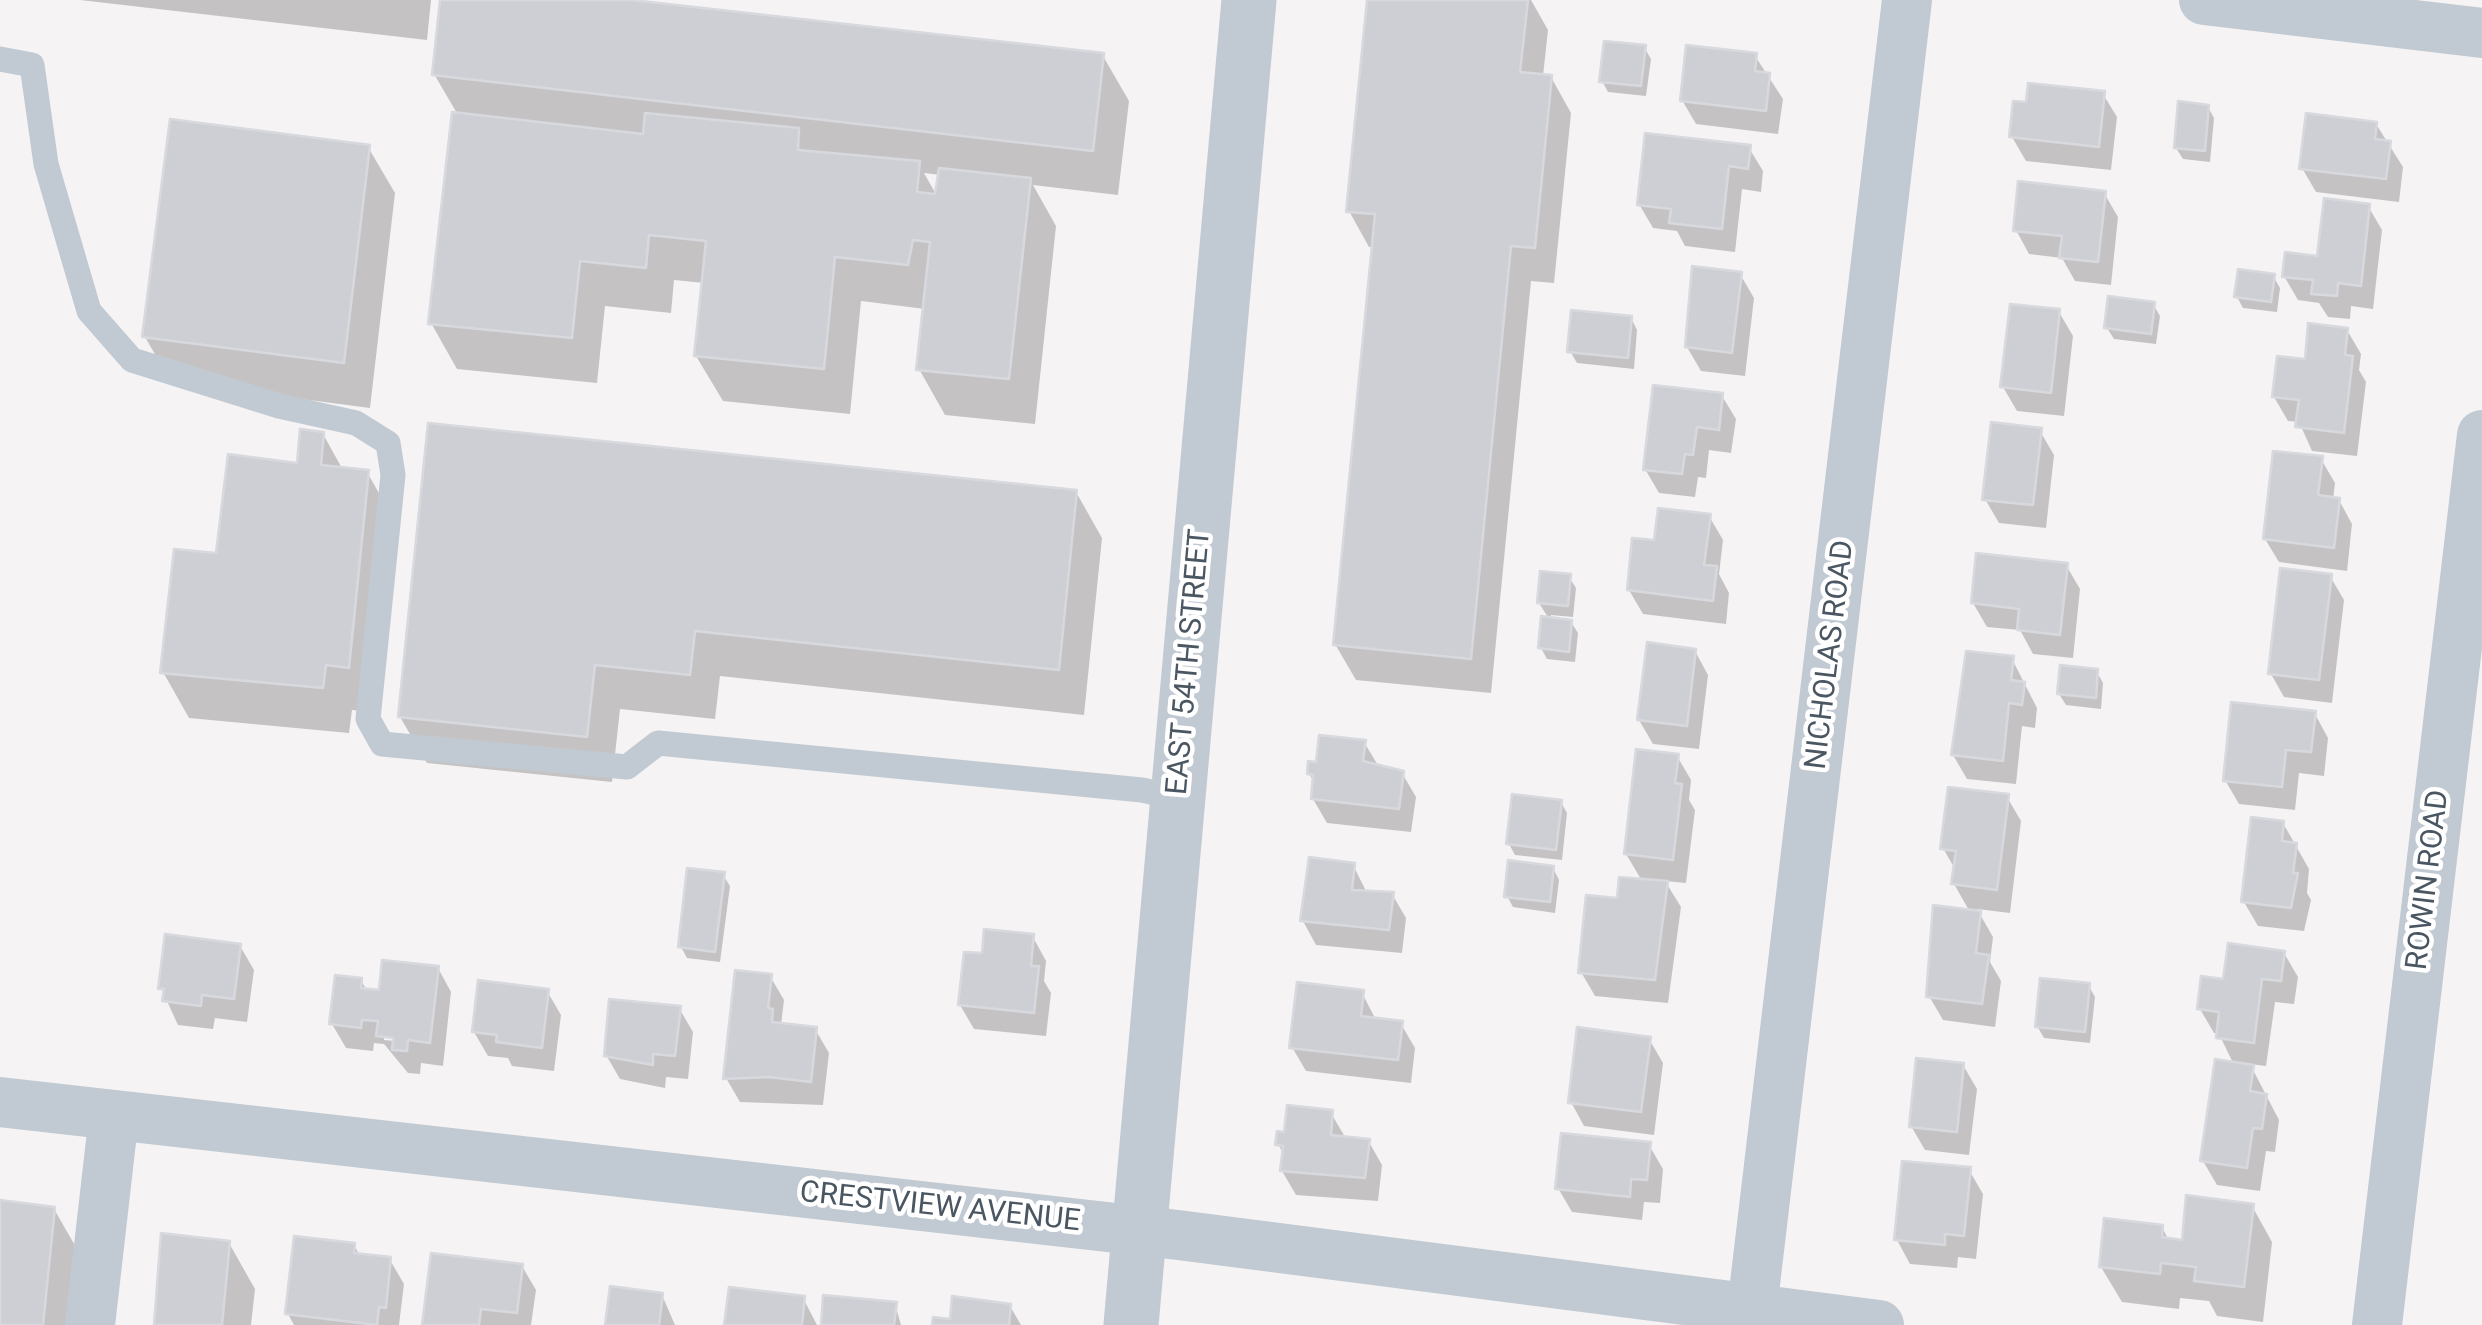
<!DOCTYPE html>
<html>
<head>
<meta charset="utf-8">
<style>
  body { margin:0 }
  canvas { display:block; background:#f5f3f3 }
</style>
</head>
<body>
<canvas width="2482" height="1325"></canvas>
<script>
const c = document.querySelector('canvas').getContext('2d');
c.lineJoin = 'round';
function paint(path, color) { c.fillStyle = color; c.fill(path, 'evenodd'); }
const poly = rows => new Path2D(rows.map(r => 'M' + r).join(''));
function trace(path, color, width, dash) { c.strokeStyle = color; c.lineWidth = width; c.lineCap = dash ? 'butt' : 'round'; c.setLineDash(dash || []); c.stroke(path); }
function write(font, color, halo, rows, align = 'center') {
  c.font = font + ' Roboto,sans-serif'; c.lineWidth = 9; c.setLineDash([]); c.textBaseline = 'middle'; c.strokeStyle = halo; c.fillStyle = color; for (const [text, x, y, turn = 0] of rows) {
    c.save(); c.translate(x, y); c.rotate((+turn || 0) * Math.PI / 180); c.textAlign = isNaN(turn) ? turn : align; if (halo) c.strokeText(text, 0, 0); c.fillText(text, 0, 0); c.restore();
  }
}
const shadow = poly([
  [80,0,431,0,427,40],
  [442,0,610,0,1103,56,1129,101,1118,195,1033,185,1056,226,1035,424,945,415,919,369,925,309,861,301,850,414,723,401,696,356,704,283,674,280,671,313,605,306,597,383,457,369,431,323,458,115,434,74],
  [924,173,941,175,937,196],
  [1370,0,1531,0,1548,30,1543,76,1551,77,1571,113,1554,283,1531,281,1491,693,1356,680,1335,644,1374,247,1369,247,1349,211],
  [1644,47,1651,59,1646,96,1608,92,1602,81],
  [1755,56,1783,99,1778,134,1696,124,1682,100],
  [2103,94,2117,117,2111,170,2026,161,2012,137],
  [2208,107,2214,118,2210,162,2183,159,2176,148],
  [2376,124,2403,167,2399,202,2316,192,2302,168],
  [368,147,395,193,370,408,171,382,145,337],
  [1749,148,1763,171,1761,192,1742,189,1735,252,1685,246,1677,231,1653,228,1639,204],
  [2104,193,2118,217,2111,285,2075,281,2062,258,2029,254,2016,230],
  [2368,206,2382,230,2373,309,2351,306,2350,319,2328,317,2319,303,2298,300,2284,276,2319,259],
  [1740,274,1754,298,1745,376,1701,371,1687,347],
  [2273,276,2280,288,2277,312,2243,308,2237,297],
  [2153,304,2160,316,2156,344,2114,339,2107,328],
  [2059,312,2073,336,2064,416,2017,411,2003,387],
  [1631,318,1637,330,1634,369,1577,363,1570,351],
  [2347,330,2361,354,2359,370,2366,382,2357,456,2312,451,2299,422,2288,421,2274,397,2307,362],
  [1722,396,1736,419,1731,453,1709,450,1706,478,1698,477,1695,497,1659,493,1645,469],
  [2040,431,2054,455,2046,528,1999,523,1985,499],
  [323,434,343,470,367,472,393,518,374,712,352,710,349,733,189,718,163,672,218,556],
  [2321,459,2335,483,2333,500,2339,500,2352,524,2347,571,2279,562,2265,539],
  [1076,492,1102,538,1084,715,720,676,715,719,620,709,612,782,427,763,400,717],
  [1709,516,1723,540,1719,574,1729,593,1726,624,1643,614,1629,590,1656,543],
  [2066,565,2080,589,2073,658,2033,654,2020,630,1987,627,1973,603],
  [2330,576,2344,600,2332,703,2284,697,2271,674],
  [1569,577,1576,588,1573,617,1551,615,1551,619,1571,622,1578,633,1575,662,1547,659,1541,648,1549,619,1539,603],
  [1695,651,1708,675,1699,749,1653,744,1639,720],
  [2012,659,2037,708,2035,728,2022,726,2016,784,1967,779,1953,755],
  [2097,672,2103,683,2101,709,2066,705,2059,694],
  [2315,714,2328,738,2324,776,2299,773,2295,810,2239,804,2225,780],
  [1364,742,1379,767,1402,773,1416,797,1411,832,1327,823,1313,799,1315,783,1309,774,1318,765],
  [1677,756,1691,780,1689,800,1695,810,1686,883,1665,881,1681,907,1668,1003,1595,996,1581,972,1642,881,1626,854],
  [2007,797,2021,821,2010,913,1977,909,1993,937,1990,962,2001,981,1995,1027,1943,1020,1929,996,1970,912,1954,884,1956,871,1943,848],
  [1561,802,1567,813,1562,860,1515,855,1509,844],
  [2283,823,2309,869,2307,893,2311,900,2304,931,2258,926,2244,902],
  [1353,865,1367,893,1392,894,1406,918,1402,953,1316,945,1303,921],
  [1553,868,1559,880,1555,913,1513,907,1507,896],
  [723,875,730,886,720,962,687,958,681,947],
  [1033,937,1046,961,1044,981,1051,993,1046,1036,974,1029,960,1005,984,956],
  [240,946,254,970,247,1022,215,1018,213,1029,178,1025,161,988],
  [2284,953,2298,977,2294,1004,2275,1002,2266,1066,2250,1064,2279,1120,2275,1152,2266,1151,2260,1191,2217,1185,2203,1161,2234,1065,2219,1034,2214,1033,2200,1009,2226,982],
  [438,968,451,992,443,1066,421,1063,420,1074,408,1073,384,1044,374,1043,373,1051,346,1048,332,1024,361,980,367,991,381,993],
  [384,1035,405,1042,384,1040],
  [770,976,784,1000,781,1025,815,1029,829,1053,823,1105,740,1102,726,1078],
  [2089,986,2095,997,2090,1043,2044,1038,2037,1026],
  [547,991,561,1015,554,1071,512,1066,508,1058,488,1056,474,1032],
  [1362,993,1376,1020,1401,1024,1415,1048,1411,1083,1306,1071,1292,1047],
  [679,1008,693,1032,688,1079,666,1077,665,1088,620,1079,606,1055],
  [1649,1039,1663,1063,1654,1135,1584,1126,1571,1102],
  [1963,1065,1977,1089,1969,1155,1925,1150,1911,1126],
  [1331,1113,1345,1137,1369,1142,1382,1165,1378,1201,1296,1195,1282,1171,1284,1155,1278,1144],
  [1649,1145,1663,1169,1660,1203,1644,1202,1642,1220,1572,1212,1558,1188],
  [1969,1170,1983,1194,1976,1259,1958,1257,1957,1268,1910,1264,1897,1240],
  [0,1203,54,1209,89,1270,83,1325,0,1325],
  [2252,1206,2272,1242,2263,1322,2217,1316,2209,1301,2180,1298,2179,1309,2122,1302,2101,1267,2162,1227,2169,1241,2184,1243],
  [229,1243,255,1289,251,1325,156,1325],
  [354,1245,360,1256,390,1260,404,1284,399,1325,294,1325,288,1314],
  [522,1266,536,1290,531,1325,425,1325],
  [662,1295,675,1325,608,1325],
  [803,1298,817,1325,727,1325],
  [895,1304,901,1325,823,1325],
  [1010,1306,1021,1325,935,1325,952,1322]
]);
const building = poly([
  [440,0,632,0,1104,53,1093,151,432,75,440,0],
  [1367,0,1528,0,1520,72,1552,75,1535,248,1511,246,1471,659,1333,645,1375,214,1346,212,1367,0],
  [1604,41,1646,45,1641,86,1599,82,1604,41],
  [1686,45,1757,53,1755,71,1770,73,1766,111,1680,101,1686,45],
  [2028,83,2105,91,2099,147,2009,137,2013,101,2026,102,2028,83],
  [2178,101,2209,105,2205,151,2174,148,2178,101],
  [452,112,643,134,645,113,799,128,798,150,920,161,917,192,935,194,939,168,1031,178,1009,379,916,370,930,242,913,240,908,265,835,257,824,369,694,356,706,241,649,235,646,268,580,261,572,338,428,324,452,112],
  [2306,113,2377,122,2375,139,2391,141,2386,179,2299,169,2306,113],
  [170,119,370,145,344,363,142,337,170,119],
  [1645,133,1751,145,1748,169,1729,166,1722,229,1669,223,1671,209,1637,205,1645,133],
  [2018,181,2106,191,2098,262,2059,258,2062,236,2013,231,2018,181],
  [2324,198,2370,204,2361,286,2338,283,2337,296,2311,294,2313,280,2282,277,2285,252,2317,256,2324,198],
  [1692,266,1742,272,1732,353,1685,347,1692,266],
  [2238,269,2275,274,2271,302,2234,297,2238,269],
  [2108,296,2155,302,2151,334,2104,328,2108,296],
  [2010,304,2060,309,2051,393,2000,387,2010,304],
  [1571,310,1632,316,1628,358,1567,352,1571,310],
  [2308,323,2348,328,2345,355,2353,356,2344,433,2295,427,2299,400,2272,397,2277,356,2305,359,2308,323],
  [1653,385,1723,393,1719,430,1697,427,1693,455,1685,454,1682,474,1643,470,1653,385],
  [1991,422,2042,428,2033,505,1982,500,1991,422],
  [428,423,1077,490,1059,670,695,631,690,675,595,665,587,737,398,717,428,423],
  [300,429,324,432,321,465,369,470,349,668,326,665,323,688,160,673,174,549,216,553,228,454,297,463,300,429],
  [2273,451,2323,456,2318,495,2340,498,2334,548,2263,539,2273,451],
  [1658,508,1711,514,1704,565,1717,566,1713,601,1627,590,1632,538,1654,540,1658,508],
  [1976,553,2068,563,2060,635,2017,630,2019,609,1971,603,1976,553],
  [2280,568,2332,574,2319,680,2268,674,2280,568],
  [1540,571,1571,574,1568,606,1537,603,1540,571],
  [1541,616,1572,620,1569,652,1538,648,1541,616],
  [1647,642,1696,649,1687,726,1637,720,1647,642],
  [1966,651,2014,656,2011,680,2025,682,2022,705,2009,703,2003,761,1951,755,1966,651],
  [2060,665,2098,669,2096,698,2057,694,2060,665],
  [2231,702,2316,711,2311,752,2286,750,2282,787,2223,781,2231,702],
  [1319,735,1366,740,1363,761,1404,771,1399,809,1311,799,1313,775,1307,774,1308,761,1316,762,1319,735],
  [1636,749,1679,754,1675,783,1682,784,1673,860,1624,854,1636,749],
  [1948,787,2009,794,1997,890,1951,884,1956,851,1940,849,1948,787],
  [1512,794,1562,800,1556,850,1506,844,1512,794],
  [2251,817,2284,821,2282,841,2297,843,2293,873,2298,873,2291,908,2241,902,2251,817],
  [1309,857,1355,863,1352,890,1394,892,1389,930,1300,921,1309,857],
  [1508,860,1554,866,1550,902,1504,897,1508,860],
  [687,868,725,872,715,952,678,947,687,868],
  [1619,877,1668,881,1655,980,1578,973,1586,895,1617,898,1619,877],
  [1933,905,1981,911,1976,953,1989,955,1982,1004,1926,997,1933,905],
  [984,929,1034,934,1031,966,1039,966,1034,1013,958,1005,964,952,982,953,984,929],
  [165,934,241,944,234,999,202,995,201,1006,162,1001,164,989,158,989,165,934],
  [2228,943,2285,951,2281,981,2262,979,2254,1043,2216,1038,2219,1012,2197,1009,2201,976,2223,979,2228,943],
  [382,960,439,966,430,1043,408,1040,407,1051,392,1050,393,1038,376,1036,378,1021,362,1020,361,1028,329,1024,335,975,362,978,361,988,379,990,382,960],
  [735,970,772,974,768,1008,773,1009,772,1022,817,1027,811,1082,769,1077,723,1079,735,970],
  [2040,978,2090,983,2085,1032,2035,1027,2040,978],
  [478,980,549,989,542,1048,496,1042,497,1035,472,1032,478,980],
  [1297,982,1364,990,1361,1016,1403,1021,1398,1060,1289,1048,1297,982],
  [609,999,681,1006,675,1056,653,1054,653,1065,604,1056,609,999],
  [1577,1027,1651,1037,1641,1112,1568,1103,1577,1027],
  [1916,1058,1964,1063,1957,1132,1909,1127,1916,1058],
  [2215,1059,2254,1065,2250,1091,2267,1094,2262,1129,2253,1128,2247,1168,2200,1161,2215,1059],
  [1287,1105,1333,1110,1331,1135,1370,1139,1365,1178,1280,1171,1283,1146,1275,1145,1277,1131,1284,1132,1287,1105],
  [1561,1133,1651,1142,1647,1180,1631,1179,1630,1197,1555,1189,1561,1133],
  [1902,1161,1971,1167,1964,1236,1945,1234,1945,1245,1894,1240,1902,1161],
  [2186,1195,2254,1204,2244,1287,2194,1281,2196,1267,2161,1263,2160,1274,2099,1267,2104,1218,2163,1225,2162,1237,2182,1240,2186,1195],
  [0,1200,55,1207,43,1325,0,1325,0,1200],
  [161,1233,230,1241,222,1325,154,1325,161,1233],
  [294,1236,355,1243,354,1253,391,1257,386,1308,379,1307,377,1325,285,1314,294,1236],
  [431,1253,523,1264,517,1313,481,1309,479,1325,422,1325,431,1253],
  [610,1286,663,1293,659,1325,605,1325,610,1286],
  [729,1287,805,1296,802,1325,724,1325,729,1287],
  [823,1295,897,1302,894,1325,821,1325,823,1295],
  [952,1296,1011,1304,1009,1325,932,1325,933,1317,950,1319,952,1296]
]);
const service = poly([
  [0,59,32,65,46,164,89,311,132,360,279,406,356,423,388,443,393,475,368,719,382,744,627,767,658,743,1142,790,1178,798]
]);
const minor = poly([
  [2204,0,2482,33],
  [0,1102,1178,1235,1879,1325],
  [1752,1309,1907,0],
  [90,1325,114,1115],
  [2377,1325,2482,435]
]);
const tertiary = poly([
  [1131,1325,1249,0]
]);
const streetNames = [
  ["NICHOLAS ROAD",1831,655,-83],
  ["EAST 54TH STREET",1190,662,-85],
  ["ROWIN ROAD",2429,880,-83],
  ["CRESTVIEW AVENUE",940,1208,6]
];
paint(shadow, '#0003');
paint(building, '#cdcfd5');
trace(building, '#d7d9de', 2.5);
trace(service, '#c1cad2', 25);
trace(minor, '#c1cad2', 50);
trace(tertiary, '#c1cad2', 55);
write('30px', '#4a5661', '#fff', streetNames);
</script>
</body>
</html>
